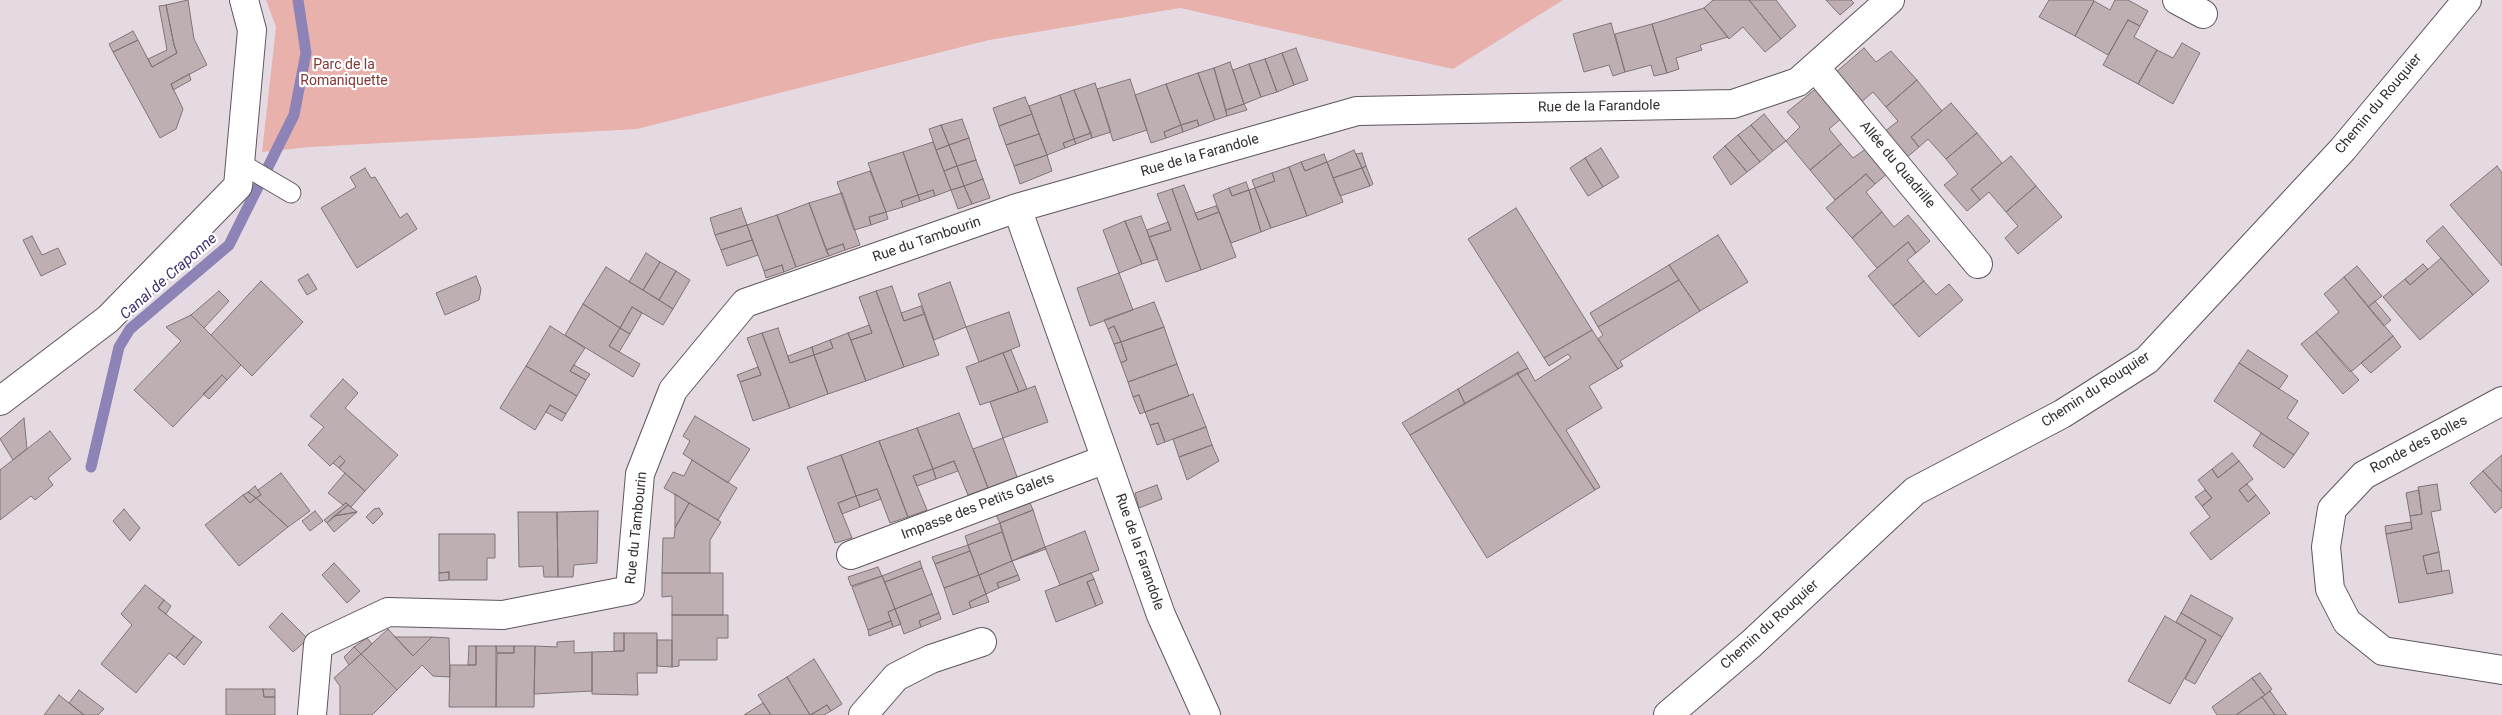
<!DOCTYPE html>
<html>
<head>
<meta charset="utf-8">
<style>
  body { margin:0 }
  canvas { display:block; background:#e6dae2 }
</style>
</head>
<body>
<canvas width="2502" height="715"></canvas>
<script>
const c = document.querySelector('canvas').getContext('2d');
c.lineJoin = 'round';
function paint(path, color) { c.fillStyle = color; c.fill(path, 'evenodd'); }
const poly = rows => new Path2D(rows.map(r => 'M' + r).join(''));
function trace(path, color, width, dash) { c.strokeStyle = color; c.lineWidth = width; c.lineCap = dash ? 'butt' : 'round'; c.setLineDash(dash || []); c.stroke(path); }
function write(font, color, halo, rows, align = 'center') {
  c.font = font + ' Roboto,sans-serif'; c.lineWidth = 4.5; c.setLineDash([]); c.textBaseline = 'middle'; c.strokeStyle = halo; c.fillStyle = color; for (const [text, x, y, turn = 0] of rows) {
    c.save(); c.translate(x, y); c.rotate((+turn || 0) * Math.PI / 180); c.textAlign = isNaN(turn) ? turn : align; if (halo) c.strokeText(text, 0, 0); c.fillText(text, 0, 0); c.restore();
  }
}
const green = poly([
  [266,0,1563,0,1453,69,1180,8,989,40,637,129,310,147,262,152,276,27]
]);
const stream = poly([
  [91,467,119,347,130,329,229,245,294,115,306,53,298,0]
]);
const building = poly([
  [188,0,194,39,207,65,171,84,183,109,176,129,160,138,113,52,138,40,152,67,177,53,174,45,166,5,188,0],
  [1713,0,1749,0,1781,39,1765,52,1743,27,1729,39,1704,8,1713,0],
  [1749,0,1776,0,1796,26,1781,39,1749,0],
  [1826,0,1851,0,1854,3,1840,15,1826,0],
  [2049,0,2093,0,2094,1,2075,36,2039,17,2049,0],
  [2115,0,2128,0,2148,11,2140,26,2128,20,2108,55,2075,36,2094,1,2110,10,2115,0],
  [166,5,174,45,177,53,152,67,148,59,167,50,159,6,166,5],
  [1704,8,1728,37,1700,45,1702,50,1676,58,1679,69,1667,73,1652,24,1704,8],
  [2128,20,2140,26,2134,37,2157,50,2138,84,2103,65,2128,20],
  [1611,23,1625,72,1613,76,1609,65,1584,72,1573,34,1611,23],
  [1652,24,1667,73,1654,76,1651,65,1625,72,1615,34,1652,24],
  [133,31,138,40,113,52,109,44,133,31],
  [2182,43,2200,53,2173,104,2138,84,2157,50,2173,58,2182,43],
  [1296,48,1308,80,1294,85,1282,53,1296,48],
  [1864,48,1876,62,1891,51,1917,80,1886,107,1873,92,1859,104,1834,74,1864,48],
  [1282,53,1294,85,1277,92,1265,59,1282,53],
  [1265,59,1277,92,1261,97,1249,64,1265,59],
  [1230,62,1244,104,1226,110,1214,68,1230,62],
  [1249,64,1261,97,1244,104,1233,70,1249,64],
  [1214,68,1227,116,1215,120,1198,73,1214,68],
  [1198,73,1215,120,1199,126,1197,120,1181,125,1166,84,1198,73],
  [189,74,191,80,173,90,171,84,189,74],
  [1130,79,1147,130,1113,141,1097,89,1130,79],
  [1917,80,1942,111,1911,137,1919,147,1906,158,1884,132,1898,121,1886,107,1917,80],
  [1095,83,1111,132,1092,138,1074,90,1095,83],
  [1166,84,1181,125,1164,132,1166,138,1151,143,1135,95,1166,84],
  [1818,87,1843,117,1829,129,1841,144,1810,170,1786,141,1800,127,1787,112,1818,87],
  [1074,90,1091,133,1074,139,1060,95,1074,90],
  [1060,95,1074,139,1063,143,1065,148,1047,155,1029,106,1060,95],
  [1025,97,1032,114,999,126,993,108,1025,97],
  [1951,103,1977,133,1946,159,1928,139,1919,147,1911,137,1951,103],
  [1244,104,1247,110,1227,116,1226,110,1244,104],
  [1032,114,1039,134,1006,145,999,126,1032,114],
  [1764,114,1786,141,1773,151,1751,125,1764,114],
  [962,119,969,138,949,145,941,125,962,119],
  [1197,120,1199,126,1183,132,1181,125,1197,120],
  [941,125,949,145,936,150,929,129,941,125],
  [1181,125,1183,132,1166,138,1164,132,1181,125],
  [1751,125,1773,151,1760,162,1738,135,1751,125],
  [1091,133,1092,138,1076,144,1074,139,1091,133],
  [1977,133,2002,163,1971,189,1980,200,1967,211,1944,185,1958,174,1946,159,1977,133],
  [1039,134,1047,155,1014,166,1006,145,1039,134],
  [1738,135,1760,162,1747,172,1725,146,1738,135],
  [969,138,976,160,957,166,949,145,969,138],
  [1074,139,1076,144,1065,148,1063,143,1074,139],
  [933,142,951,190,935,196,933,190,918,195,903,152,933,142],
  [1841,144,1853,158,1867,148,1888,173,1875,184,1866,174,1835,200,1810,170,1841,144],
  [949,145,957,166,944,171,936,150,949,145],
  [1725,146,1747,172,1731,185,1713,157,1725,146],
  [1601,148,1619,177,1603,187,1585,158,1601,148],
  [1354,150,1362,168,1333,178,1327,162,1354,150],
  [903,152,918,195,901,201,903,207,886,212,868,163,903,152],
  [1362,153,1366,166,1362,168,1356,154,1362,153],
  [1324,154,1327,162,1305,171,1301,162,1324,154],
  [1047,155,1052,171,1020,184,1014,166,1047,155],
  [2011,156,2036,186,2006,212,1989,192,1980,200,1971,189,2011,156],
  [1585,158,1603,187,1588,196,1570,168,1585,158],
  [976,160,983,179,964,186,957,166,976,160],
  [1301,162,1305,171,1327,162,1343,202,1307,216,1289,167,1301,162],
  [957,166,964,186,951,190,944,171,957,166],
  [1366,166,1373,184,1370,186,1362,168,1366,166],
  [2497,166,2502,173,2502,266,2450,205,2497,166],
  [1289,167,1307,216,1271,228,1255,188,1275,181,1272,173,1289,167],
  [365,168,371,178,375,177,400,218,407,213,417,229,357,268,321,208,356,187,350,177,365,168],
  [1362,168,1370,186,1340,196,1333,178,1362,168],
  [870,171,886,212,869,217,871,225,854,230,837,182,870,171],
  [1272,173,1275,181,1255,188,1252,180,1272,173],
  [1866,174,1875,184,1866,192,1882,212,1852,238,1826,208,1866,174],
  [983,179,990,198,972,204,964,186,983,179],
  [1246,182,1249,190,1232,196,1229,188,1246,182],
  [1184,185,1198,220,1219,212,1236,257,1201,270,1172,189,1184,185],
  [964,186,972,204,958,209,951,190,964,186],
  [2036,186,2062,217,2018,254,2005,238,2018,226,2006,212,2036,186],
  [1229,188,1232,196,1249,190,1261,232,1231,243,1213,195,1229,188],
  [1255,188,1271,228,1261,232,1249,190,1255,188],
  [1172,189,1201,270,1166,282,1149,237,1171,230,1157,194,1172,189],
  [933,190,935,196,920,201,918,195,933,190],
  [842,193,860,245,845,250,843,244,826,250,809,203,842,193],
  [918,195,920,201,903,207,901,201,918,195],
  [809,203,829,256,796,267,777,215,809,203],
  [1216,206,1219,212,1198,220,1195,213,1216,206],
  [741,208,747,225,715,235,710,218,741,208],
  [1516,208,1592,330,1544,358,1468,239,1516,208],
  [886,212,888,219,871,225,869,217,886,212],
  [1882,212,1894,227,1908,215,1930,241,1916,253,1908,242,1877,268,1852,238,1882,212],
  [777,215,796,267,784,272,782,265,764,271,747,225,777,215],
  [1141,216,1158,259,1142,264,1125,221,1141,216],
  [1125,221,1142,264,1119,273,1103,230,1125,221],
  [1168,222,1171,230,1149,237,1147,230,1168,222],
  [747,225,752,240,721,250,715,235,747,225],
  [2443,226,2489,281,2473,295,2426,241,2443,226],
  [1718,235,1748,282,1700,311,1669,265,1718,235],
  [32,236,42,255,58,248,66,264,41,276,23,240,32,236],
  [752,240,758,255,727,266,721,250,752,240],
  [1908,242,1916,253,1907,260,1924,281,1893,306,1868,276,1908,242],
  [843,244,845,250,829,256,826,250,843,244],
  [646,253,660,262,643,290,629,282,646,253],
  [2441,258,2473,295,2420,340,2383,297,2405,279,2410,285,2441,258],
  [660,262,676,271,659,300,643,290,660,262],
  [2423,264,2428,269,2410,285,2405,279,2423,264],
  [782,265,784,272,766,278,764,271,782,265],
  [1669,265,1679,280,1598,327,1590,313,1669,265],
  [2357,266,2382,296,2368,307,2344,277,2357,266],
  [606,267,673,309,663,325,632,307,620,328,583,304,606,267],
  [676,271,690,280,673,309,659,300,676,271],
  [1119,273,1133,310,1090,326,1077,288,1119,273],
  [308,274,317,289,307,295,298,280,308,274],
  [476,276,481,289,479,300,445,315,436,293,476,276],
  [2344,277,2393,336,2352,371,2349,371,2316,332,2339,312,2324,294,2344,277],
  [1679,280,1700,311,1620,361,1623,366,1618,369,1598,339,1603,335,1598,327,1679,280],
  [261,281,303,322,252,376,211,335,261,281],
  [1924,281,1936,295,1949,284,1963,300,1919,337,1893,306,1924,281],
  [950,282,966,327,934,340,918,294,950,282],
  [892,286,904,321,924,314,939,355,904,367,876,291,892,286],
  [219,291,229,301,204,328,191,315,219,291],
  [876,291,904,367,866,381,851,340,872,333,859,297,876,291],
  [2375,301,2391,320,2384,326,2368,307,2375,301],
  [1154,302,1164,327,1121,342,1114,326,1108,329,1104,320,1154,302],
  [583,304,620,328,609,346,640,364,633,377,565,335,583,304],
  [921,306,924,314,904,321,901,313,921,306],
  [632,307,642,313,630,334,620,328,632,307],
  [1009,312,1020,346,979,362,966,327,1009,312],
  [191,315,241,365,227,380,222,375,173,427,134,390,181,341,166,327,191,315],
  [869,325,872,333,851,340,848,333,869,325],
  [550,326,585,348,570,371,586,380,577,396,526,366,550,326],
  [1114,326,1121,342,1114,344,1108,329,1114,326],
  [1164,327,1177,364,1128,382,1121,363,1127,360,1121,342,1164,327],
  [620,328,630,334,619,352,609,346,620,328],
  [778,328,790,363,814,355,828,394,790,408,762,333,778,328],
  [1592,330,1618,369,1589,386,1602,408,1566,430,1600,487,1595,490,1517,373,1528,368,1535,381,1571,358,1568,354,1549,366,1544,358,1592,330],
  [2316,332,2359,380,2343,394,2301,344,2316,332],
  [762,333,790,408,753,421,740,382,761,375,747,338,762,333],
  [848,333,866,381,828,394,814,355,833,348,830,340,848,333],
  [2393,336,2401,347,2371,373,2361,363,2393,336],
  [830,340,833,348,814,355,812,347,830,340],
  [1121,342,1127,360,1121,363,1114,344,1121,342],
  [812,347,814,355,790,363,788,356,812,347],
  [1011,350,1027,389,1019,392,1003,353,1011,350],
  [2248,350,2288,376,2279,389,2239,363,2248,350],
  [1518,352,1528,368,1465,404,1458,389,1518,352],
  [1003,353,1019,392,980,405,966,367,1003,353],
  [2239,363,2298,401,2287,418,2309,433,2294,455,2214,401,2239,363],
  [1177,364,1189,396,1145,412,1139,395,1133,397,1128,382,1177,364],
  [574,365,590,374,586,380,570,371,574,365],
  [526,366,577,396,566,414,550,405,535,430,500,408,526,366],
  [758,367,761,375,740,382,737,375,758,367],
  [1517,373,1595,490,1487,558,1410,435,1517,373],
  [222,375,227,380,209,399,203,394,222,375],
  [343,379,358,393,345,408,398,455,365,491,339,468,345,461,340,456,330,466,308,445,324,427,310,416,343,379],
  [1035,386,1048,422,1003,438,990,402,1035,386],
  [1458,389,1465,404,1410,435,1402,423,1458,389],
  [1193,394,1206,427,1165,442,1158,423,1150,425,1145,412,1193,394],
  [1139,395,1145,412,1140,414,1133,397,1139,395],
  [550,405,566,414,562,421,546,412,550,405],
  [959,413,988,488,968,495,954,461,933,469,917,428,959,413],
  [695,416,750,449,728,483,683,454,690,441,683,436,695,416],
  [24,418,27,449,13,460,0,439,24,418],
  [1158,423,1165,442,1157,445,1150,425,1158,423],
  [1206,427,1212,445,1179,457,1173,439,1206,427],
  [917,428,933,469,913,476,927,510,908,517,879,441,917,428],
  [50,431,71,459,48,478,53,485,35,500,31,496,0,520,0,470,50,431],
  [2261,433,2294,455,2284,468,2253,446,2261,433],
  [1003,438,1017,477,988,488,973,449,1003,438],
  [879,441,908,517,890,523,877,489,856,496,841,455,879,441],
  [1212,445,1219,461,1187,480,1179,457,1212,445],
  [2232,453,2239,461,2218,478,2212,469,2232,453],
  [841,455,856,496,838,503,852,538,835,543,807,467,841,455],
  [2502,455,2502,492,2483,471,2502,455],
  [340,456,345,461,339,468,333,463,340,456],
  [692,460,737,488,718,520,664,488,673,472,684,476,692,460],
  [954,461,958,471,936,479,933,469,954,461],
  [2239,461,2253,479,2239,490,2248,502,2256,495,2270,513,2211,560,2190,533,2210,517,2202,506,2212,498,2198,480,2212,469,2218,478,2239,461],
  [933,469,936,479,917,486,913,476,933,469],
  [2483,471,2502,492,2502,507,2495,513,2470,483,2483,471],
  [281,473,310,511,288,527,256,498,261,495,258,490,281,473],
  [345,473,365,491,351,507,346,503,343,505,328,493,345,473],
  [2247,484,2256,495,2248,502,2239,490,2247,484],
  [2437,484,2441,510,2431,512,2439,552,2423,556,2427,574,2449,570,2453,593,2399,603,2386,534,2412,529,2410,516,2422,514,2418,487,2437,484],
  [1157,485,1162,499,1139,508,1135,493,1157,485],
  [255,486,261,495,256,498,248,492,255,486],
  [877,489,881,499,860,507,856,496,877,489],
  [2205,490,2212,498,2202,506,2195,497,2205,490],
  [2419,490,2422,514,2410,516,2406,493,2419,490],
  [248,492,256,498,250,503,243,495,248,492],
  [675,494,689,503,675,528,675,494],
  [243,495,250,503,256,498,288,527,239,566,205,525,243,495],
  [856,496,860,507,842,514,838,503,856,496],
  [346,503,348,505,327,523,324,520,346,503],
  [689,503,721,522,710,540,710,573,662,573,663,538,674,538,675,528,689,503],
  [1030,503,1033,510,1000,523,996,515,1030,503],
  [348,505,357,512,334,516,348,505],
  [379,508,383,514,373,524,366,517,374,509,379,508],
  [124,509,140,528,130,541,113,521,124,509],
  [1033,510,1045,547,1012,561,1000,523,1033,510],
  [315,511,323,521,310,531,302,521,315,511],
  [598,511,597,563,574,565,573,577,558,577,557,512,598,511],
  [357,512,334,532,327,523,334,516,357,512],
  [518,512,557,512,558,577,544,577,543,566,519,567,518,512],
  [2411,522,2412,529,2386,534,2385,526,2411,522],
  [1000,523,1002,532,968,545,965,536,1000,523],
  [1085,531,1099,570,1060,585,1045,547,1085,531],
  [1002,532,1012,561,979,575,968,545,1002,532],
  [439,534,495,534,495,558,487,558,487,580,449,580,449,572,439,573,439,534],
  [968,545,970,551,935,564,932,557,968,545],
  [1045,547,1046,549,1012,561,1045,547],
  [970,551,979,575,944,588,935,564,970,551],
  [2439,552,2442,571,2427,574,2423,556,2439,552],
  [920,561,922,568,885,582,882,576,920,561],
  [1012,561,1018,575,997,583,999,588,986,594,979,575,1012,561],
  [334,563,360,591,347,603,322,575,334,563],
  [878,567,882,576,851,586,848,577,878,567],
  [922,568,932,594,895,609,885,582,922,568],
  [449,572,449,580,439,581,439,573,449,572],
  [662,573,723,573,723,615,672,615,672,596,662,597,662,573],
  [1091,573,1094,579,1087,582,1096,606,1056,622,1045,591,1091,573],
  [979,575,986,594,969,602,971,608,953,615,944,588,979,575],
  [1018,575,1020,580,999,588,997,583,1018,575],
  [882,576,895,609,888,612,891,621,868,630,852,587,882,576],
  [1094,579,1103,603,1096,606,1087,582,1094,579],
  [145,585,164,600,158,608,194,636,176,658,169,653,136,693,101,664,132,625,121,614,145,585],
  [932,594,939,613,919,621,921,627,904,634,895,609,932,594],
  [986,594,989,602,971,608,969,602,986,594],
  [2191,595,2233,618,2222,637,2181,613,2191,595],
  [164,600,171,606,166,614,158,608,164,600],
  [895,609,901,624,893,627,888,612,895,609],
  [282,613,308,639,293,652,269,627,282,613],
  [939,613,941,619,921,627,919,621,939,613],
  [2181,613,2222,637,2195,684,2185,679,2206,640,2176,622,2181,613],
  [672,615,728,615,728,638,717,638,717,660,679,660,679,666,672,667,672,615],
  [2165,616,2206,640,2170,704,2128,681,2165,616],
  [891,621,893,627,869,636,868,630,891,621],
  [388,629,413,656,432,637,449,638,450,677,433,676,422,665,397,690,361,654,388,629],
  [614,633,624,633,624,651,614,651,614,633],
  [624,633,657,633,657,673,637,673,638,695,592,694,592,652,624,651,624,633],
  [194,636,202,642,184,665,176,658,194,636],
  [395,637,432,637,413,656,395,637],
  [367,638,372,644,361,654,354,647,367,638],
  [657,640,672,640,672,667,657,666,657,640],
  [574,641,574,653,592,652,592,691,534,694,535,646,557,647,557,642,574,641],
  [469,646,476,646,476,665,468,665,469,646],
  [476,646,496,646,496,707,449,707,450,665,476,665,476,646],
  [496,646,514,646,514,653,497,653,496,646],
  [514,646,535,646,534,707,496,707,497,653,514,653,514,646],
  [354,647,361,654,349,665,344,657,354,647],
  [361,654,397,690,372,715,340,715,340,686,334,678,361,654],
  [814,659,842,704,831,711,827,705,810,715,787,677,814,659],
  [2260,673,2272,689,2265,695,2252,678,2260,673],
  [787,677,810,715,771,715,758,695,787,677],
  [2252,678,2265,695,2236,715,2217,715,2212,707,2252,678],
  [226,689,263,689,264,697,275,697,275,715,226,715,226,689],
  [263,689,275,689,275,697,264,697,263,689],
  [79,690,104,709,98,715,84,715,69,703,79,690],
  [2270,691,2287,715,2275,715,2262,697,2270,691],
  [59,695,84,715,44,715,59,695],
  [2262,697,2275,715,2236,715,2262,697],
  [763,703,771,715,744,715,763,703],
  [827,705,831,711,824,715,811,715,827,705]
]);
const lane = poly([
  [240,163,291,193]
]);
const street = poly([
  [2177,0,2203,14],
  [1815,67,1978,264],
  [1017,208,1161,615,1206,715],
  [0,401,108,319,238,186,252,30,244,0],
  [2502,401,2364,475,2332,509,2326,547,2330,589,2347,622,2383,651,2502,670],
  [851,555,1106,459],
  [312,715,318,645,388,612,503,615,630,590,640,474,673,390,745,303,1017,208,1357,111,1733,104,1798,82,1890,0],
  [863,715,896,677,931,659,982,642],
  [1668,715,1751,644,1915,491,2062,414,2147,360,2343,149,2467,0]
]);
const parkNames = [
  ["Parc de la",344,65],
  ["Romaniquette",344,81]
];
const streetNames = [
  ["Chemin du Rouquier",2379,104,-50],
  ["Rue de la Farandole",1599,107,-1],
  ["Rue de la Farandole",1200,156,-16],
  ["Allée du Quadrille",1897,165,50],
  ["Rue du Tambourin",927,240,-19],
  ["Chemin du Rouquier",2096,390,-33],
  ["Ronde des Bolles",2419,445,-28],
  ["Impasse des Petits Galets",978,507,-21],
  ["Rue du Tambourin",637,528,-84],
  ["Rue de la Farandole",1139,552,71],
  ["Chemin du Rouquier",1770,625,-42]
];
const waterNames = [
  ["Canal de Craponne",169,277,-41]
];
paint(green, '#e8b1ac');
trace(stream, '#8d83b6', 11);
paint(building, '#bdafb2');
trace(building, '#817477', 1);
trace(lane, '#60565d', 21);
trace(street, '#60565d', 30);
trace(lane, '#fff', 19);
trace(street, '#fff', 28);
write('14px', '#833735', '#fff', parkNames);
write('14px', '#322d30', '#fff', streetNames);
write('italic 15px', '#41306f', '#fff', waterNames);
</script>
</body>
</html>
